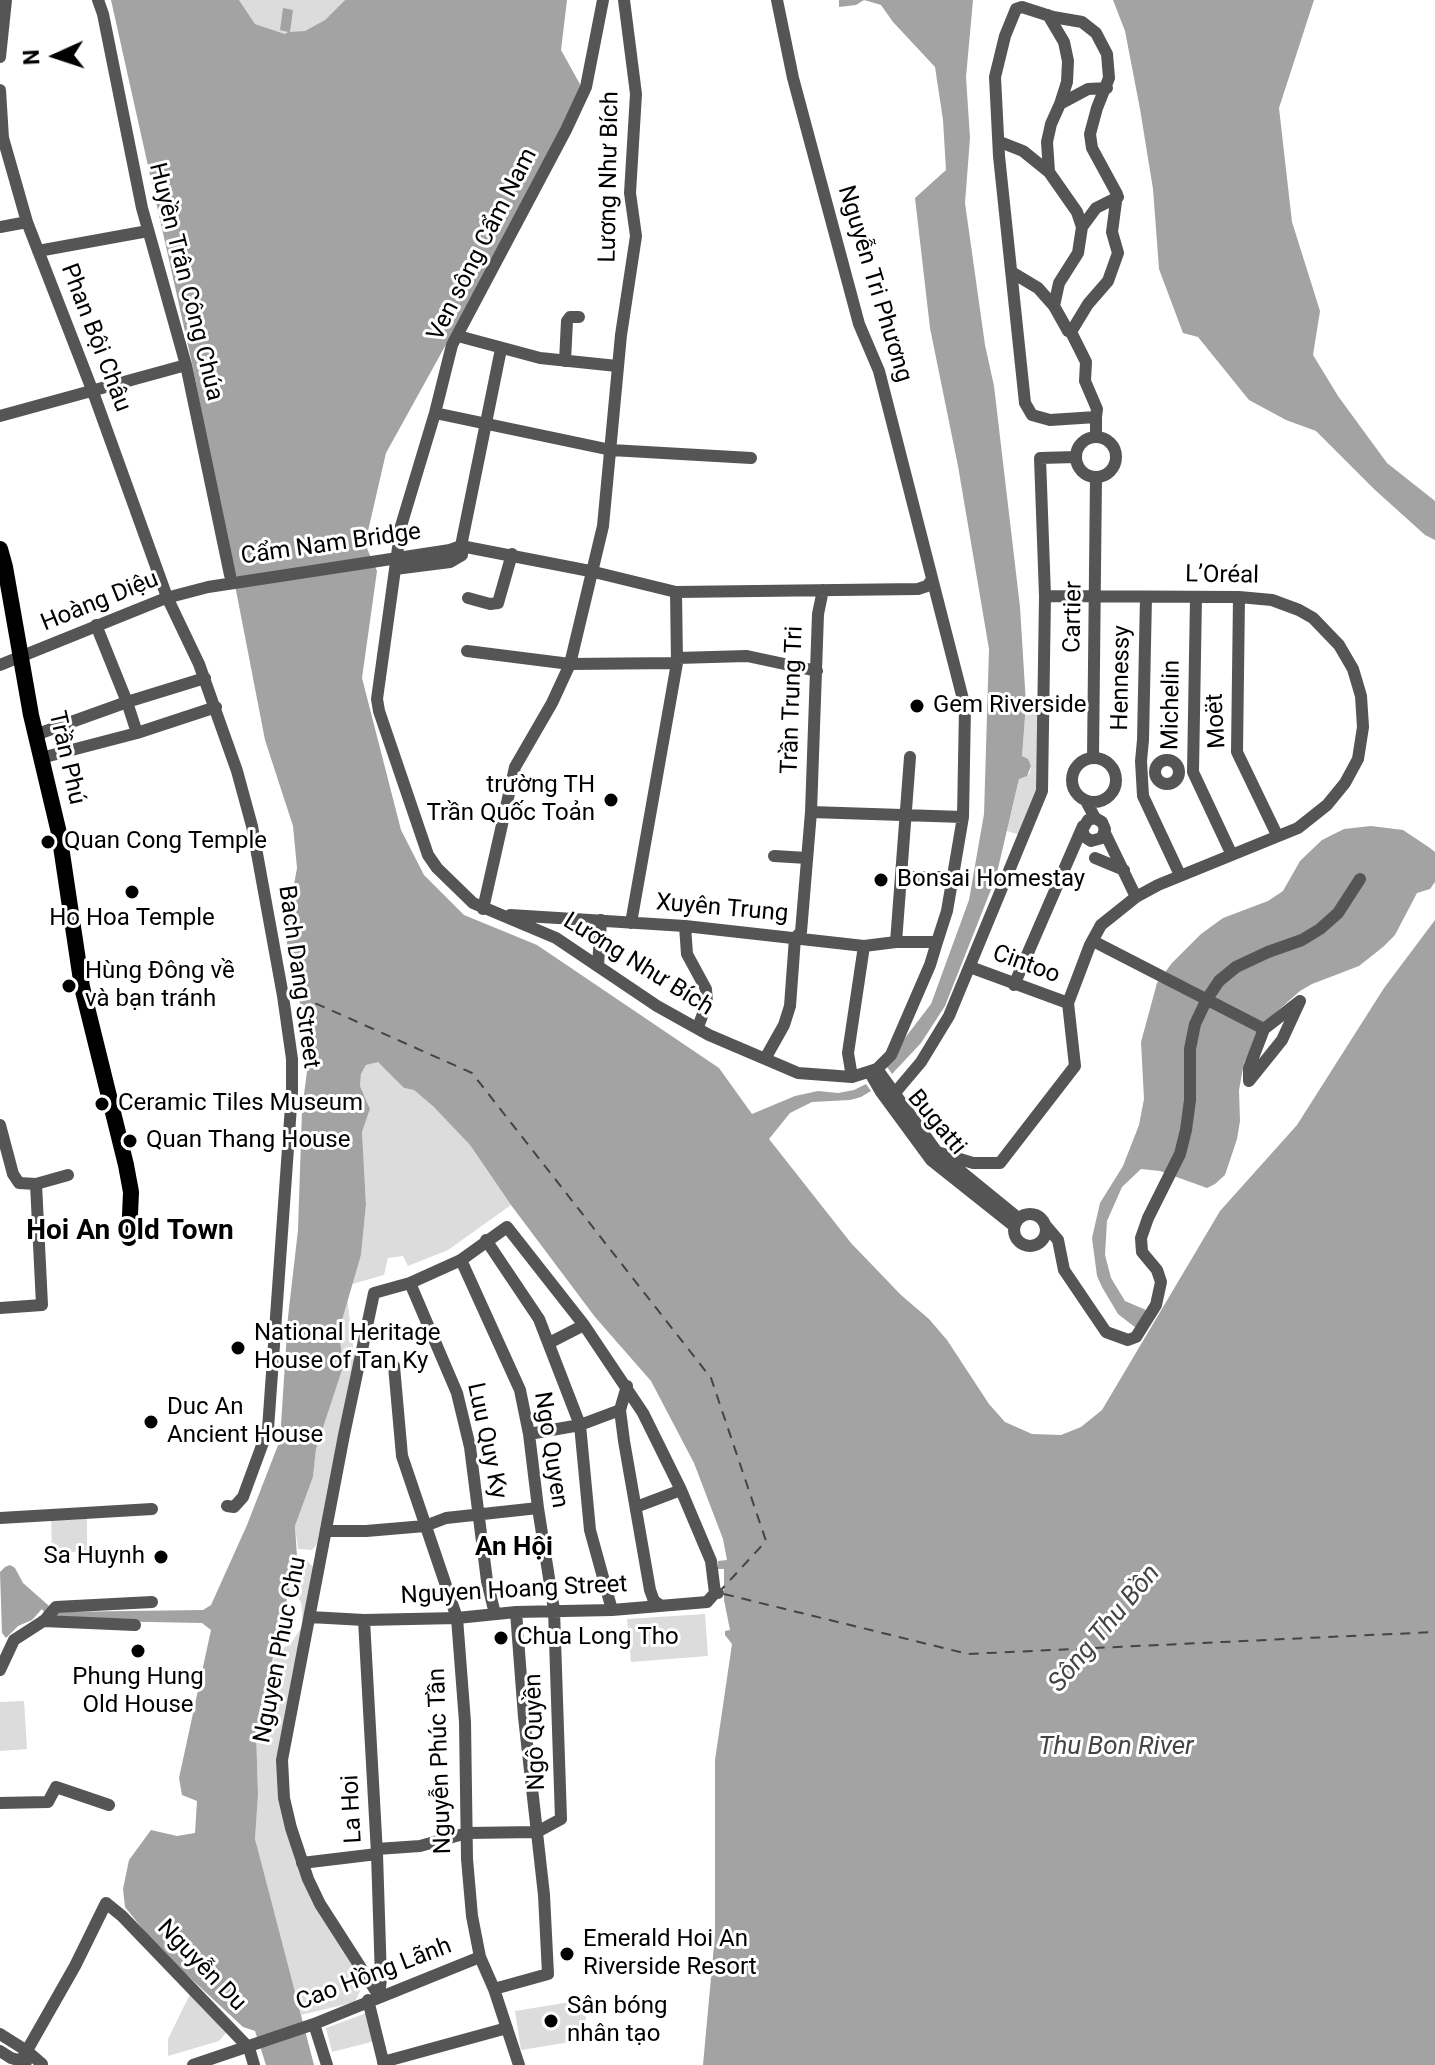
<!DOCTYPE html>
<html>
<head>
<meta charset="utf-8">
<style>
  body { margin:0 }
  #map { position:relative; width:1435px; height:2065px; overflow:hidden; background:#fff; font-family:Roboto,sans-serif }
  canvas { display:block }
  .north { position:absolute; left:16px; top:16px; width:80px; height:80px; -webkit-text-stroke:6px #fff; paint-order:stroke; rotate:267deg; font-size:22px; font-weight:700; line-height:32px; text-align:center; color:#000 }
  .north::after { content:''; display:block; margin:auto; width:28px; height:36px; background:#000; clip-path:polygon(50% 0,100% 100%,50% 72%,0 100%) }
</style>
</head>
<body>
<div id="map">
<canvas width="1435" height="2065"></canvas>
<div class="north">N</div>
</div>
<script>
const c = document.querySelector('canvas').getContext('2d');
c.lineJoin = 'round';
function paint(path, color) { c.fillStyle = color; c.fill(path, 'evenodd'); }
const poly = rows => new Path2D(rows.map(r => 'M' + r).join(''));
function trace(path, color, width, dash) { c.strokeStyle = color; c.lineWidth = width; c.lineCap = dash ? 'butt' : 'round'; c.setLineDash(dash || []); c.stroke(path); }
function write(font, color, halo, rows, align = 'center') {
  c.font = font + ' Roboto,sans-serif'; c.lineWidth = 6; c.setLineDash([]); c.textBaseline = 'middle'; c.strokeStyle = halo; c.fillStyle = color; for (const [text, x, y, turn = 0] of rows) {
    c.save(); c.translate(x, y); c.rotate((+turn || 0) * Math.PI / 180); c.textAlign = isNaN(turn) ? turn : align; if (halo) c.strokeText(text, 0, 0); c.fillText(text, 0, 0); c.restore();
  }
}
const green = poly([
  [239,0,345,0,325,20,306,31,285,34,255,24],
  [1039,702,1038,793,1020,835,1007,831,1019,779,1030,773,1031,766,1022,756,1026,704],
  [378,1061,404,1088,414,1090,434,1106,470,1145,511,1205,448,1250,408,1266,403,1256,388,1258,384,1275,352,1284,361,1255,366,1204,362,1132,370,1109,360,1086,361,1074,366,1065],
  [347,1297,355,1362,317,1544,312,1550,298,1549,295,1526,313,1477,316,1449,343,1367,339,1330],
  [87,1515,87,1551,52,1554,51,1517],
  [297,1557,306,1559,314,1568,281,1745,283,1815,362,1980,362,1987,355,2002,301,2015,271,1910,255,1839,258,1795,256,1729,276,1650,290,1645,303,1625,301,1602,290,1587],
  [705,1614,708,1656,631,1662,627,1619],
  [24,1701,27,1749,0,1751,0,1702],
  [190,1994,226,2033,219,2041,168,2056,168,2039],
  [583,2000,589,2039,521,2050,515,2011],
  [369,2012,375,2041,332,2052,326,2028]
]);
const water = poly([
  [111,0,239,0,255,24,285,34,288,32,280,30,283,8,293,10,290,32,305,31,325,20,345,0,567,0,561,50,581,86,538,178,386,453,365,544,377,571,362,678,401,830,424,875,464,915,537,945,719,1068,752,1114,795,1096,818,1091,838,1093,854,1090,866,1084,871,1091,861,1097,850,1100,812,1102,790,1113,769,1139,851,1243,901,1295,929,1319,947,1340,989,1404,1005,1422,1032,1434,1061,1435,1081,1427,1102,1410,1220,1211,1297,1125,1384,988,1435,920,1435,2065,703,2065,715,1934,715,1760,732,1644,725,1635,725,1631,730,1630,724,1600,724,1569,718,1569,718,1561,727,1560,723,1539,694,1463,651,1381,595,1317,511,1205,470,1145,434,1107,414,1090,404,1088,378,1062,366,1065,361,1074,360,1086,370,1109,362,1132,366,1204,361,1255,339,1330,343,1367,316,1449,313,1477,295,1526,297,1557,256,1729,258,1795,255,1839,314,2065,266,2065,255,2031,243,2027,158,1948,125,1907,123,1889,129,1860,151,1830,177,1836,195,1833,197,1801,182,1795,179,1778,211,1630,202,1623,49,1620,42,1609,32,1620,18,1626,6,1638,2,1633,0,1572,5,1567,10,1565,15,1568,23,1583,56,1612,203,1610,211,1605,247,1525,280,1440,288,1317,298,1230,302,1110,310,1048,287,947,286,904,293,890,297,868,293,826,265,740,192,363],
  [839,0,973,0,966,77,970,138,965,203,985,345,994,386,1020,607,1026,704,1022,756,1028,759,1031,766,1027,776,1019,779,996,877,945,1006,921,1043,892,1074,885,1064,931,1004,969,900,984,814,989,649,958,466,930,328,915,198,946,170,943,120,935,67,893,22,881,5,864,0,856,5,839,7],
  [1113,0,1314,0,1279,108,1292,222,1320,311,1313,355,1338,396,1387,463,1435,501,1435,540,1425,535,1374,489,1316,431,1286,420,1249,400,1198,337,1183,333,1159,269,1153,189,1140,109,1125,31],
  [1371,826,1403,830,1430,848,1435,852,1435,882,1430,889,1417,893,1395,935,1383,947,1359,966,1312,984,1300,991,1265,1022,1244,1063,1239,1090,1240,1121,1237,1139,1225,1175,1215,1184,1207,1188,1160,1171,1141,1169,1122,1187,1107,1221,1105,1255,1111,1278,1125,1301,1146,1310,1136,1328,1118,1314,1102,1287,1097,1276,1092,1238,1100,1203,1123,1166,1139,1125,1144,1099,1141,1042,1157,983,1172,963,1201,934,1223,918,1268,901,1283,891,1300,861,1322,840,1344,829]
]);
const ferry = poly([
  [299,996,472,1073,711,1378,766,1541,721,1590],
  [724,1594,968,1654,1435,1632]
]);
const minor = poly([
  [98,0,103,14,142,208,186,365,230,575],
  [603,0,586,87,566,130,452,345,435,413,401,526,377,699,379,711,428,855,437,868,473,903,556,938,657,1006,709,1035,798,1073,852,1077,877,1069,891,1055,930,965,937,942,947,911,963,817,965,707,879,371,859,324,793,78,777,0],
  [1048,15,1064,42,1068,61,1067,82,1060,104],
  [0,57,6,0],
  [0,90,3,138,27,222,93,392,167,597,199,664,237,771,252,826,283,996,292,1059,292,1092,268,1429,243,1497,234,1507,227,1506],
  [1000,142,1023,151,1049,172,1077,212,1082,227,1078,253,1059,283,1054,306],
  [1049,172,1047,142,1051,124,1060,104,1088,89,1107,88],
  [0,227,27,222],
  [1082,227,1096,208,1118,197],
  [38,251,148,231],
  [1013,273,1038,288,1054,306,1068,331,1071,332],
  [458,336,540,358,617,366],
  [565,361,567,321,570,317,579,317],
  [435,413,611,450,751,458],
  [0,416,186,365],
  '1076 457a20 20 0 1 1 40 0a20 20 0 1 1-40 0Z',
  [1096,437,1096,417,1050,420,1032,415,1025,403,999,156,995,77,1005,36,1016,9,1022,7,1053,17,1082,22,1096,33,1107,54,1109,78,1097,108,1090,134,1092,148,1117,194,1112,232,1118,253,1108,281,1088,304,1071,332,1086,362,1085,381,1097,409,1096,417],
  [395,569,450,562,462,555,461,546,501,349],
  [1146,597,1143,740,1141,761,1143,796,1180,875],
  [1239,597,1237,752,1277,835],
  [468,598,490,604,498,603,512,554],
  [1196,598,1193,772,1231,853],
  [467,651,570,664,677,663],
  [677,658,747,656,817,671],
  [0,665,166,598,208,587,450,550,461,546,590,571,676,592,918,589,927,586,931,581],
  [137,733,127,702,205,678],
  [35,735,127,702,96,625],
  [41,758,137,733,216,707],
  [1093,758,1096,477],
  '1072 780a22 22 0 1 1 44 0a22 22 0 1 1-44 0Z',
  '1155 772a12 12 0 1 1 24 0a12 12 0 1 1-24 0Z',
  [1086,801,1095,818,1102,822,1105,829,1102,838,1091,841,1085,837,1082,830,1088,820,1095,818],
  [811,812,963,817],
  [1105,833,1136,897],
  [774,856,807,858],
  [1095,858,1124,870],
  [902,877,952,877],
  [483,909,515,767,552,703,570,664,603,526,621,335,636,236,630,193,636,94,624,0],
  [510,915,685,926,864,946,896,942,937,942],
  [631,923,677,663,676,592],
  [685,926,687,954,706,989,707,1003,698,1027],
  [1093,941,1264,1029,1300,1001,1282,1040,1249,1081,1249,1068,1264,1029],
  [896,942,910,757],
  [598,966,601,920],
  [970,967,1068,1003],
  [1014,985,1083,826],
  [766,1057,784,1025,790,1006,795,938,801,932,811,812,818,614,823,590],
  [877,1069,937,1152,1018,1218],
  [870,1073,881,1092,931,1160,1014,1226],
  [852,1077,848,1053,864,946],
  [894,1094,921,1062,949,1016,1042,791,1045,596,1040,458,1076,457],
  [0,1125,13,1174,19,1183,36,1184,68,1175],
  [937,1152,973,1163,1000,1163,1075,1066,1068,1003,1090,945,1101,925,1136,897,1158,885,1298,828,1327,805,1345,783,1358,759,1363,727,1361,696,1353,669,1339,645,1313,618,1299,610,1272,600,1239,597,1045,596],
  '1014 1230a16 16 0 1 1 32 0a16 16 0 1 1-32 0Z',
  [1046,1226,1058,1240,1064,1270,1106,1332,1128,1340,1136,1337,1156,1305,1161,1282,1157,1270,1142,1252,1141,1238,1148,1218,1180,1154,1186,1130,1190,1100,1190,1049,1195,1024,1207,999,1219,981,1236,967,1268,952,1302,940,1320,929,1338,913,1360,879],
  [486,1240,539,1319,580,1425,590,1530,612,1610],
  [410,1283,457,1393,470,1447,487,1581,495,1614],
  [0,1308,42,1305,36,1184],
  [549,1343,584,1325],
  [394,1366,402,1456,457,1618,465,1722,467,1859,472,1916,480,1957,494,1989,519,2065],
  [627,1386,620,1410,624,1441,650,1590,654,1601,660,1605],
  [529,1434,580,1425,620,1410],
  [636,1507,681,1490],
  [0,1518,152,1509],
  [326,1531,366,1531,425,1526,446,1518,538,1508],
  [310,1617,364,1620,457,1618,516,1612,612,1610,707,1602,715,1593],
  [364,1620,377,1854,381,1979,379,1996],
  [43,1621,135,1625],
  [0,1670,14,1640,45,1620,56,1607,152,1602],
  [0,1803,48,1802,56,1787,109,1805],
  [377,1849,420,1846,467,1833,537,1832,561,1819,554,1610,538,1508,529,1434,520,1390,461,1260],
  [302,1863,377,1854],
  [494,1989,548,1974,544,1895,524,1717,516,1612],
  [379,1996,320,1904,308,1879,291,1828,284,1798,282,1760,344,1435,374,1293,410,1283,461,1260,507,1227,584,1325,643,1413,681,1490,711,1561,715,1593,718,1593],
  [368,2000,384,2065],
  [314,2024,327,2065],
  [0,2034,27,2051,42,2064],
  [0,2051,11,2058,26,2062],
  [21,2061,75,1966,106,1903,122,1916,249,2048,254,2065],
  [383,2062,507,2028],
  [193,2065,314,2024,480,1957]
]);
const major = poly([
  [0,549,5,567,31,715,59,833,82,987,126,1165,131,1192,129,1238]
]);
const markers = [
  [917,706,8,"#000"],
  [611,800,8,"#000"],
  [48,842,8,"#000"],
  [881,880,8,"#000"],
  [132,892,8,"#000"],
  [69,986,8,"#000"],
  [102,1104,8,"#000"],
  [130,1141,8,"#000"],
  [238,1348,8,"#000"],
  [151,1422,8,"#000"],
  [161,1557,8,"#000"],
  [501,1638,8,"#000"],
  [138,1651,8,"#000"],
  [567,1954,8,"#000"],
  [551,2021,8,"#000"]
];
const streetNames = [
  ["Lương Như Bích",610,177,-89],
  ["Ven sông Cẩm Nam",483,245,-63],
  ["Huyền Trân Công Chúa",185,282,76],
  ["Nguyễn Tri Phương",874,284,73],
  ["Phan Bội Châu",95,338,69],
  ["Cẩm Nam Bridge",331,545,-8],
  ["L’Oréal",1222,576,1],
  ["Hoàng Diệu",100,602,-22],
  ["Cartier",1074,617,-89],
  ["Hennessy",1122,678,-89],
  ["Trần Trung Tri",793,700,-88],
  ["Michelin",1172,705,-89],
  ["Moët",1217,721,-93],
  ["Trần Phú",66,758,77],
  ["Xuyên Trung",722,909,5],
  ["Lương Như Bích",638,965,32],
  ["Cintoo",1026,965,20],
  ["Bach Dang Street",298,977,82],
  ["Bugatti",936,1123,50],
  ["Luu Quy Ky",486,1441,78],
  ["Ngo Quyen",550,1450,81],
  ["Nguyen Hoang Street",514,1591,-3],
  ["Nguyen Phuc Chu",281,1650,-79],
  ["Ngô Quyền",536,1732,-92],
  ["Nguyễn Phúc Tần",441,1761,-92],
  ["La Hoi",353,1809,-93],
  ["Nguyễn Du",201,1966,46],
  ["Cao Hồng Lãnh",374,1975,-21]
];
const poiNames = [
  ["Gem Riverside",933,706],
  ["trường TH",595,786,"right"],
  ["Trần Quốc Toản",595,814,"right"],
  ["Quan Cong Temple",64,842],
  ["Bonsai Homestay",897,880],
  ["Ho Hoa Temple",132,919,"center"],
  ["Hùng Đông về",85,972],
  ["và bạn tránh",85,1000],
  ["Ceramic Tiles Museum",118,1104],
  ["Quan Thang House",146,1141],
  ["National Heritage",254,1334],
  ["House of Tan Ky",254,1362],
  ["Duc An",167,1408],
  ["Ancient House",167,1436],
  ["Sa Huynh",145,1557,"right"],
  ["Chua Long Tho",517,1638],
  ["Phung Hung",138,1678,"center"],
  ["Old House",138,1706,"center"],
  ["Emerald Hoi An",583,1940],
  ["Riverside Resort",583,1968],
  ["Sân bóng",567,2007],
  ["nhân tạo",567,2035]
];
const neighbourhoodNames = [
  ["An Hội",514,1548]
];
const waterNames = [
  ["Sông Thu Bồn",1105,1629,-50],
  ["Thu Bon River",1116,1747]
];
const quarterNames = [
  ["Hoi An Old Town",130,1232]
];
paint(green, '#dcdcdc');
paint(water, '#a3a3a3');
trace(ferry, '#444', 2, [10, 8]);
trace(minor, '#555', 12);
trace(major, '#000', 16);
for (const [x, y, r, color] of markers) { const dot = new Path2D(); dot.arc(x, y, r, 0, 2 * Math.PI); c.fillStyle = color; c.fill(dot); trace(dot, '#fff', 3); }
write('24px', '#000', '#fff', streetNames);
write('24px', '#000', '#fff', poiNames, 'left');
write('bold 26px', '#000', '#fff', neighbourhoodNames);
write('italic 26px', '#444', '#fff', waterNames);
write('bold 28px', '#000', '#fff', quarterNames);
</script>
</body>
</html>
